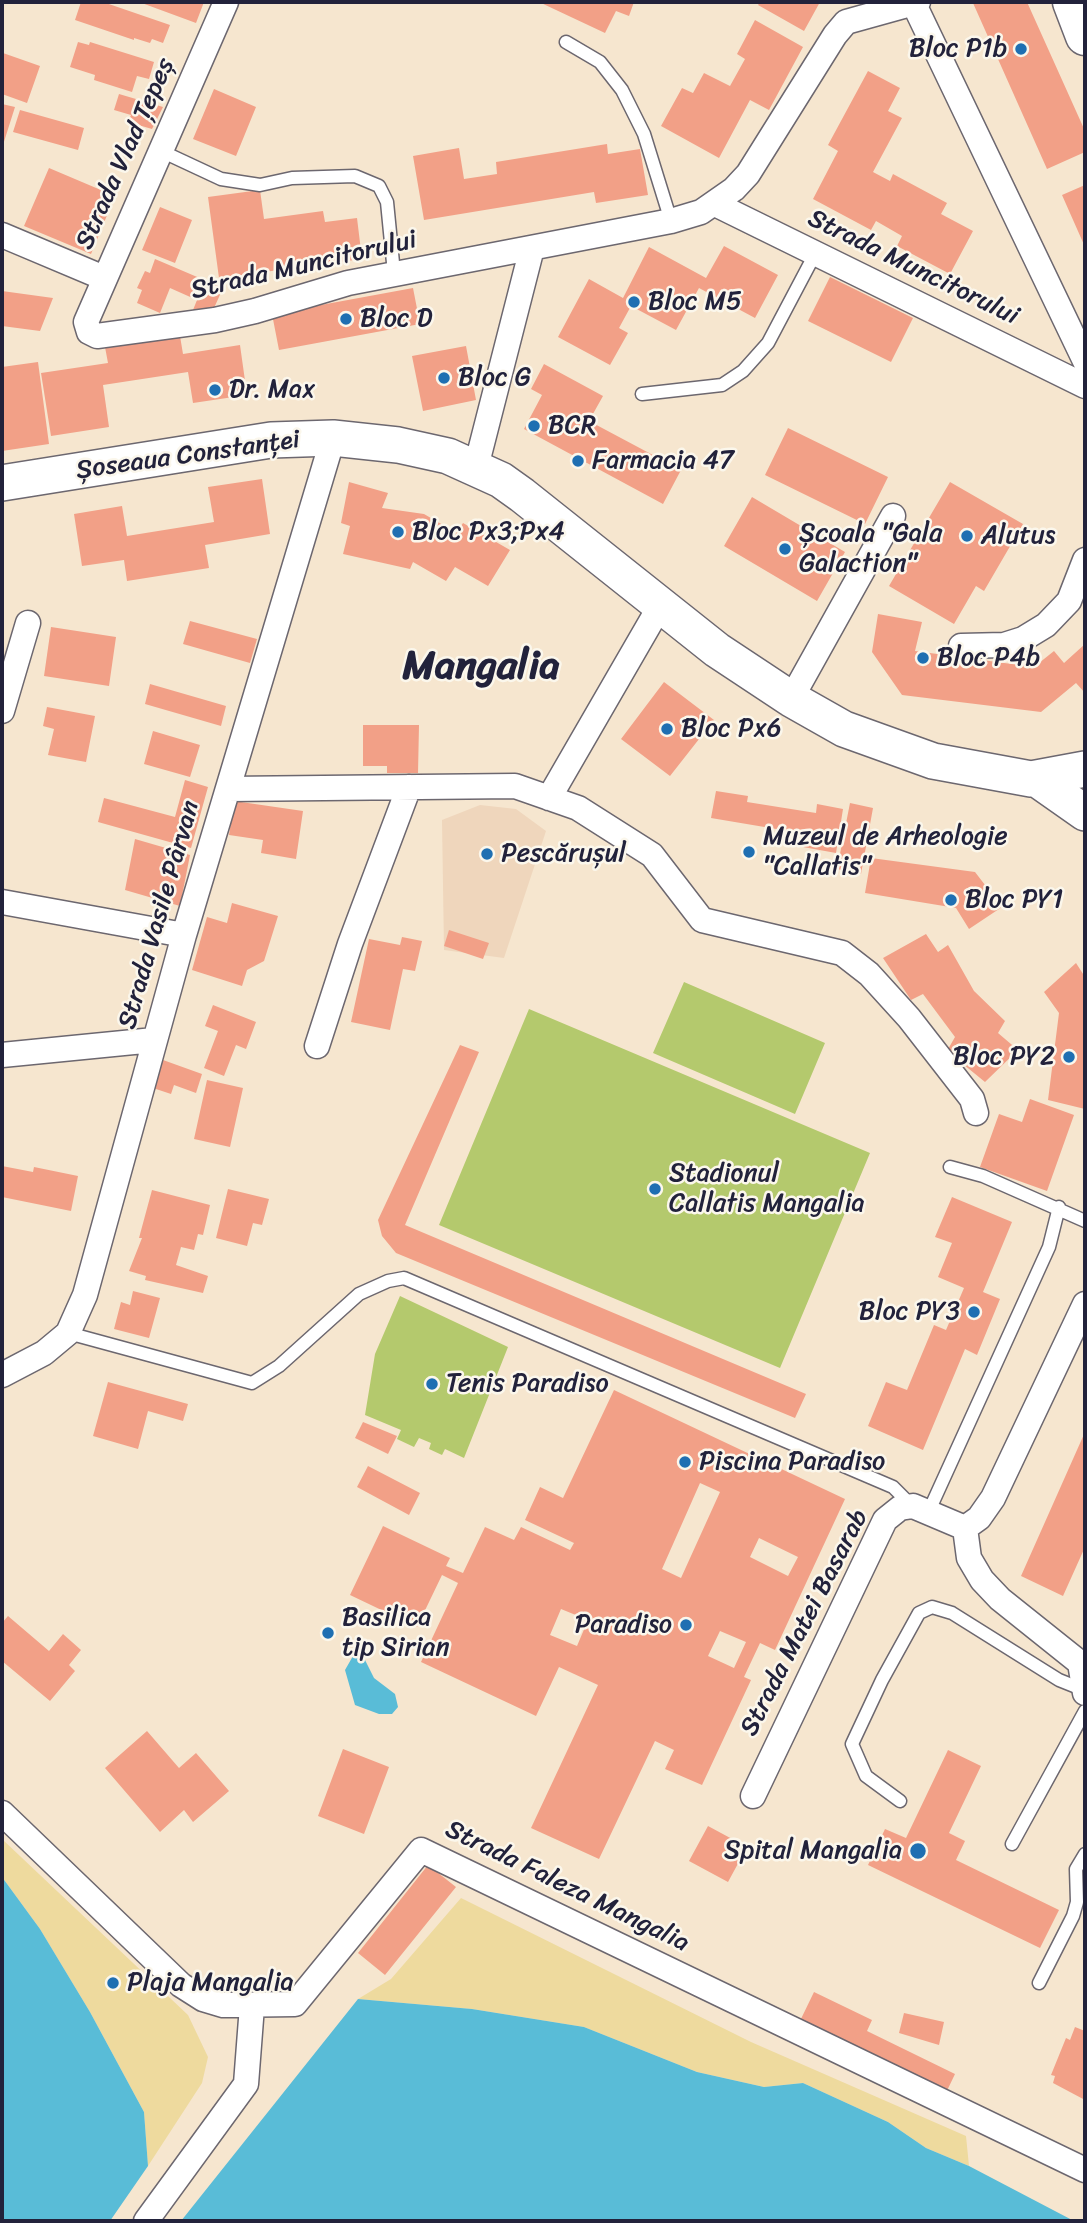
<!DOCTYPE html>
<html>
<head>
<meta charset="utf-8">
<style>
  body { margin:0 }
  #map { position:relative; width:1087px; height:2223px; overflow:hidden; background:#f6e6cf; font-family:Sriracha,sans-serif }
  canvas { display:block }
  .frame { position:absolute; inset:0; border:4px solid #22223b; pointer-events:none }
</style>
</head>
<body>
<div id="map">
<canvas width="1087" height="2223"></canvas>
<div class="frame"></div>
</div>
<script>
const c = document.querySelector('canvas').getContext('2d');
c.lineJoin = 'round';
function paint(path, color) { c.fillStyle = color; c.fill(path, 'evenodd'); }
const poly = rows => new Path2D(rows.map(r => 'M' + r).join(''));
function trace(path, color, width, dash) { c.strokeStyle = color; c.lineWidth = width; c.lineCap = dash ? 'butt' : 'round'; c.setLineDash(dash || []); c.stroke(path); }
function write(font, color, halo, rows, align = 'center') {
  c.font = font + ' Sriracha,sans-serif'; c.lineWidth = 5; c.setLineDash([]); c.textBaseline = 'middle'; c.strokeStyle = halo; c.fillStyle = color; for (const [text, x, y, turn = 0] of rows) {
    c.save(); c.translate(x, y); c.rotate((+turn || 0) * Math.PI / 180); c.textAlign = isNaN(turn) ? turn : align; if (halo) c.strokeText(text, 0, 0); c.fillText(text, 0, 0); c.restore();
  }
}
const built = poly([
  [480,805,516,809,546,831,504,958,444,950,442,820]
]);
const green = poly([
  [684,982,825,1043,795,1114,653,1053],
  [529,1009,870,1153,780,1368,439,1225],
  [400,1296,508,1347,464,1458,445,1449,442,1455,429,1449,431,1443,419,1438,414,1447,397,1439,401,1430,365,1415,375,1354]
]);
const sand = poly([
  [2,1839,188,2015,208,2057,202,2083,148,2166,144,2112,90,2012,40,1929,2,1877],
  [461,1898,751,2042,966,2136,969,2166,926,2148,888,2122,803,2083,764,2087,697,2072,584,2027,472,2009,358,1999,391,1979]
]);
const water = poly([
  [362,1654,374,1678,395,1694,398,1707,392,1714,379,1714,355,1705,345,1670,353,1656],
  [2,1877,40,1929,90,2012,144,2112,148,2166,110,2221,2,2221],
  [358,1999,472,2009,584,2027,697,2072,764,2087,803,2083,888,2122,926,2148,969,2166,1074,2221,181,2221]
]);
const building = poly([
  [81,2,103,2,170,25,163,43,152,39,150,43,134,38,134,40,75,20],
  [139,2,204,2,196,23],
  [539,2,634,2,629,16,616,11,605,33],
  [760,2,820,2,804,31,758,5],
  [976,2,1027,2,1085,131,1085,152,1047,169,973,3],
  [755,20,803,47,769,110,750,100,719,158,661,126,682,88,693,93,704,73,730,86,745,59,737,54],
  [78,42,89,45,90,42,154,62,149,79,137,76,132,92,94,80,95,75,70,67],
  [3,53,40,66,27,103,2,94],
  [868,71,900,88,888,111,902,118,873,172,890,181,893,174,947,203,941,214,973,231,950,274,897,246,902,236,876,221,871,230,813,199,838,151,828,145],
  [214,89,256,107,236,156,193,139],
  [119,94,163,107,152,129,128,122,131,115,114,110],
  [2,104,15,107,2,148],
  [20,110,84,128,78,150,13,132],
  [607,144,608,154,640,149,648,195,596,203,594,192,424,220,413,156,459,148,464,179,497,174,496,162],
  [49,168,115,196,91,254,24,226],
  [1085,185,1085,247,1062,195],
  [260,190,264,219,323,211,325,222,357,218,362,259,219,278,208,197],
  [160,207,192,220,175,263,142,250],
  [724,246,778,275,755,318,699,288,676,330,631,306,619,328,628,333,610,365,558,337,589,279,623,298,649,247,706,278],
  [155,259,223,288,210,317,193,310,197,300,170,288,160,313,137,303,142,290,137,288,145,271,150,273],
  [830,277,913,318,891,362,808,321],
  [413,288,420,324,279,350,272,314],
  [2,291,53,298,40,331,2,326],
  [180,336,183,354,240,345,247,395,193,403,188,372,103,385,109,427,51,436,41,373,108,363,105,347],
  [466,346,476,400,423,411,412,356],
  [38,362,49,444,2,451,2,367],
  [544,364,603,396,589,421,681,470,663,504,524,429,542,395,531,389],
  [788,428,888,477,865,524,765,475],
  [262,479,270,534,205,545,209,568,127,581,124,560,82,566,74,514,122,506,127,536,214,522,208,487],
  [349,482,388,493,382,508,424,514,443,525,440,529,455,535,463,523,510,550,488,586,455,567,446,581,413,562,410,569,343,554,350,526,341,523],
  [950,482,1023,524,984,591,976,586,954,624,889,586],
  [752,497,845,552,817,601,724,546],
  [878,614,922,622,915,651,1034,667,1054,651,1064,663,1085,644,1085,693,1076,683,1041,712,902,695,872,652],
  [190,621,257,639,250,663,183,644],
  [51,627,116,637,109,686,44,676],
  [664,682,714,720,670,776,621,739],
  [150,684,226,706,221,726,145,704],
  [47,707,95,716,86,762,48,755,54,729,43,726],
  [363,725,419,725,418,773,387,773,387,766,363,766],
  [153,731,200,745,190,777,144,764],
  [185,780,208,787,191,848,98,822,104,798,175,817],
  [716,791,748,796,747,802,816,813,817,804,843,809,836,853,803,847,806,834,711,818],
  [234,801,303,811,296,859,261,853,263,840,229,835],
  [850,803,873,808,861,874,837,869],
  [135,839,190,855,180,906,125,890],
  [871,858,975,872,1002,907,969,929,956,908,865,893],
  [232,903,278,916,264,961,247,970,242,986,192,970,207,917,227,923],
  [449,930,489,943,483,959,444,946],
  [926,934,938,952,948,945,974,991,1005,1021,998,1033,1018,1050,985,1082,947,1051,955,1037,923,994,911,1000,883,958],
  [402,937,422,941,415,971,403,969,390,1030,351,1022,369,939,400,945],
  [1076,963,1085,977,1085,1109,1048,1100,1059,1013,1044,992],
  [213,1005,256,1022,246,1049,236,1045,224,1076,204,1068,218,1031,205,1026],
  [460,1045,479,1052,405,1225,806,1394,795,1418,396,1253,382,1236,378,1220],
  [163,1060,202,1074,196,1093,174,1085,171,1094,153,1088],
  [207,1080,243,1088,230,1147,194,1139],
  [1030,1099,1074,1115,1047,1191,980,1167,999,1114,1022,1122],
  [2,1166,33,1172,34,1167,78,1176,71,1211,2,1197],
  [228,1189,269,1199,262,1225,253,1223,247,1246,216,1238],
  [152,1190,210,1205,203,1235,198,1234,194,1250,181,1247,176,1265,208,1276,203,1293,145,1280,146,1276,129,1271,142,1238,139,1238],
  [952,1197,1012,1222,983,1292,1000,1299,977,1355,965,1349,923,1450,868,1426,886,1382,907,1390,934,1325,946,1330,964,1288,938,1277,952,1243,935,1237],
  [133,1291,160,1298,149,1338,114,1329,121,1302,130,1305],
  [108,1382,188,1404,183,1421,148,1411,138,1449,93,1436],
  [614,1390,845,1499,775,1650,760,1643,744,1677,751,1680,702,1785,665,1769,674,1750,655,1741,599,1859,531,1828,598,1685,559,1667,536,1716,421,1662,458,1583,442,1575,417,1627,350,1595,383,1526,450,1558,446,1566,463,1573,485,1527,514,1540,521,1527,570,1550,574,1543,525,1520,540,1487,563,1498],
  [700,1483,720,1492,681,1578,662,1569],
  [759,1538,798,1557,788,1576,750,1557],
  [561,1609,588,1620,577,1646,550,1635],
  [720,1631,746,1642,734,1668,708,1656],
  [363,1422,397,1436,388,1454,355,1438],
  [1085,1432,1085,1547,1063,1596,1021,1576],
  [368,1466,420,1493,409,1515,357,1487],
  [8,1616,49,1651,63,1634,81,1650,69,1665,75,1671,50,1701,2,1661,2,1623],
  [147,1731,179,1768,196,1753,229,1791,193,1822,184,1810,160,1832,105,1768],
  [343,1749,389,1767,364,1834,318,1816],
  [948,1750,981,1766,949,1833,965,1841,956,1860,1059,1910,1040,1948,868,1865,885,1829,906,1838],
  [708,1826,747,1847,728,1882,689,1861],
  [428,1865,456,1887,385,1975,358,1953],
  [814,1992,872,2020,867,2031,955,2074,944,2097,799,2023],
  [904,2013,944,2022,939,2045,899,2033],
  [1075,2027,1085,2031,1085,2100,1053,2083,1055,2076,1051,2075,1066,2038,1070,2040]
]);
const lane = poly([
  [566,42,600,62,622,90,644,134,671,221],
  [161,151,221,179,260,185,292,178,355,176,379,186,387,202,394,273],
  [642,394,722,385,743,371,768,343,815,254],
  [950,1167,983,1176,1085,1221],
  [68,1333,252,1383,279,1366,359,1294,388,1281,404,1278,893,1487,912,1506],
  [928,1513,1049,1247,1059,1207],
  [900,1801,866,1776,852,1744,882,1680,919,1613,932,1607,952,1613,1059,1680,1084,1690],
  [1012,1844,1085,1711],
  [1039,1983,1073,1916,1077,1902,1076,1869,1085,1854]
]);
const street = poly([
  [226,2,86,322,89,332,97,336,215,320,255,311,348,283,671,221,701,212,734,189,748,174,835,35,846,22,918,2],
  [913,2,1085,361],
  [715,204,1085,386],
  [2,235,104,278],
  [476,467,532,248],
  [961,646,1004,645,1023,639,1046,625,1069,601,1085,560],
  [791,699,893,516],
  [2,711,28,623],
  [228,789,515,786,578,808,652,855,702,920,842,953,869,974,909,1018,972,1099,976,1113],
  [549,798,660,606],
  [2,902,184,935],
  [317,1046,350,944,409,787],
  [2,1055,154,1040],
  [2,1375,44,1353,68,1333,85,1295,184,935,333,438],
  [965,1528,969,1558,982,1580,1000,1599,1080,1663,1085,1693],
  [753,1796,885,1520,900,1508,913,1506,965,1528,979,1518,993,1498,1085,1304],
  [2,1813,181,1985,203,1999,223,2005,295,2004,421,1850,1085,2170],
  [146,2221,246,2084,252,2006]
]);
const secondary = poly([
  [2,483,271,440,333,438,398,445,448,456,501,480,522,495,717,650,791,699,844,729,933,761,1031,779,1085,769],
  [1038,780,1085,813]
]);
const primary = poly([
  [1072,2,1085,36]
]);
const markers = [
  [1021,49,7,"#1f6fb2"],
  [634,302,7,"#1f6fb2"],
  [346,319,7,"#1f6fb2"],
  [444,378,7,"#1f6fb2"],
  [215,390,7,"#1f6fb2"],
  [534,426,7,"#1f6fb2"],
  [578,461,7,"#1f6fb2"],
  [398,532,7,"#1f6fb2"],
  [967,536,7,"#1f6fb2"],
  [785,549,7,"#1f6fb2"],
  [923,658,7,"#1f6fb2"],
  [667,729,7,"#1f6fb2"],
  [749,852,7,"#1f6fb2"],
  [487,854,7,"#1f6fb2"],
  [951,900,7,"#1f6fb2"],
  [1069,1057,7,"#1f6fb2"],
  [655,1189,7,"#1f6fb2"],
  [974,1312,7,"#1f6fb2"],
  [432,1384,7,"#1f6fb2"],
  [685,1462,7,"#1f6fb2"],
  [686,1625,7,"#1f6fb2"],
  [328,1633,7,"#1f6fb2"],
  [918,1851,9,"#1f6fb2"],
  [113,1983,7,"#1f6fb2"]
];
const poiNames = [
  ["Bloc P1b",1007,49,"right"],
  ["Bloc M5",648,302],
  ["Bloc D",360,319],
  ["Bloc G",458,378],
  ["Dr. Max",229,390],
  ["BCR",548,426],
  ["Farmacia 47",592,461],
  ["Bloc Px3;Px4",412,532],
  ["Școala \"Gala",799,534],
  ["Galaction\"",799,564],
  ["Alutus",981,536],
  ["Bloc P4b",937,658],
  ["Bloc Px6",681,729],
  ["Muzeul de Arheologie",763,837],
  ["\"Callatis\"",763,867],
  ["Pescărușul",501,854],
  ["Bloc PY1",965,900],
  ["Bloc PY2",1055,1057,"right"],
  ["Stadionul",669,1174],
  ["Callatis Mangalia",669,1204],
  ["Bloc PY3",960,1312,"right"],
  ["Tenis Paradiso",446,1384],
  ["Piscina Paradiso",699,1462],
  ["Basilica",342,1618],
  ["tip Sirian",342,1648],
  ["Paradiso",672,1625,"right"],
  ["Spital Mangalia",902,1851,"right"],
  ["Plaja Mangalia",127,1983]
];
const streetNames = [
  ["Strada Vlad Țepeș",126,154,-66],
  ["Strada Muncitorului",304,266,-13],
  ["Strada Muncitorului",913,268,26],
  ["Șoseaua Constanței",188,456,-8],
  ["Strada Vasile Pârvan",160,915,-74],
  ["Strada Matei Basarab",805,1623,-63],
  ["Strada Faleza Mangalia",567,1887,26]
];
const townNames = [
  ["Mangalia",481,668]
];
paint(built, '#efd6bc');
paint(green, '#b4c96d');
paint(sand, '#eeda9e');
paint(water, '#59bcd7');
paint(building, '#f2a087');
trace(lane, '#6c676f', 15);
trace(street, '#6c676f', 27);
trace(secondary, '#6c676f', 38);
trace(primary, '#6c676f', 41);
trace(lane, '#fff', 12);
trace(street, '#fff', 24);
trace(secondary, '#fff', 35);
trace(primary, '#fff', 38);
for (const [x, y, r, color] of markers) { const dot = new Path2D(); dot.arc(x, y, r, 0, 2 * Math.PI); c.fillStyle = color; c.fill(dot); trace(dot, '#fbf7ec', 2.5); }
write('26px', '#22223b', '#fbf7ec', poiNames, 'left');
write('26px', '#22223b', '#fbf7ec', streetNames);
write('bold 40px', '#22223b', '#fbf7ec', townNames);
</script>
</body>
</html>
